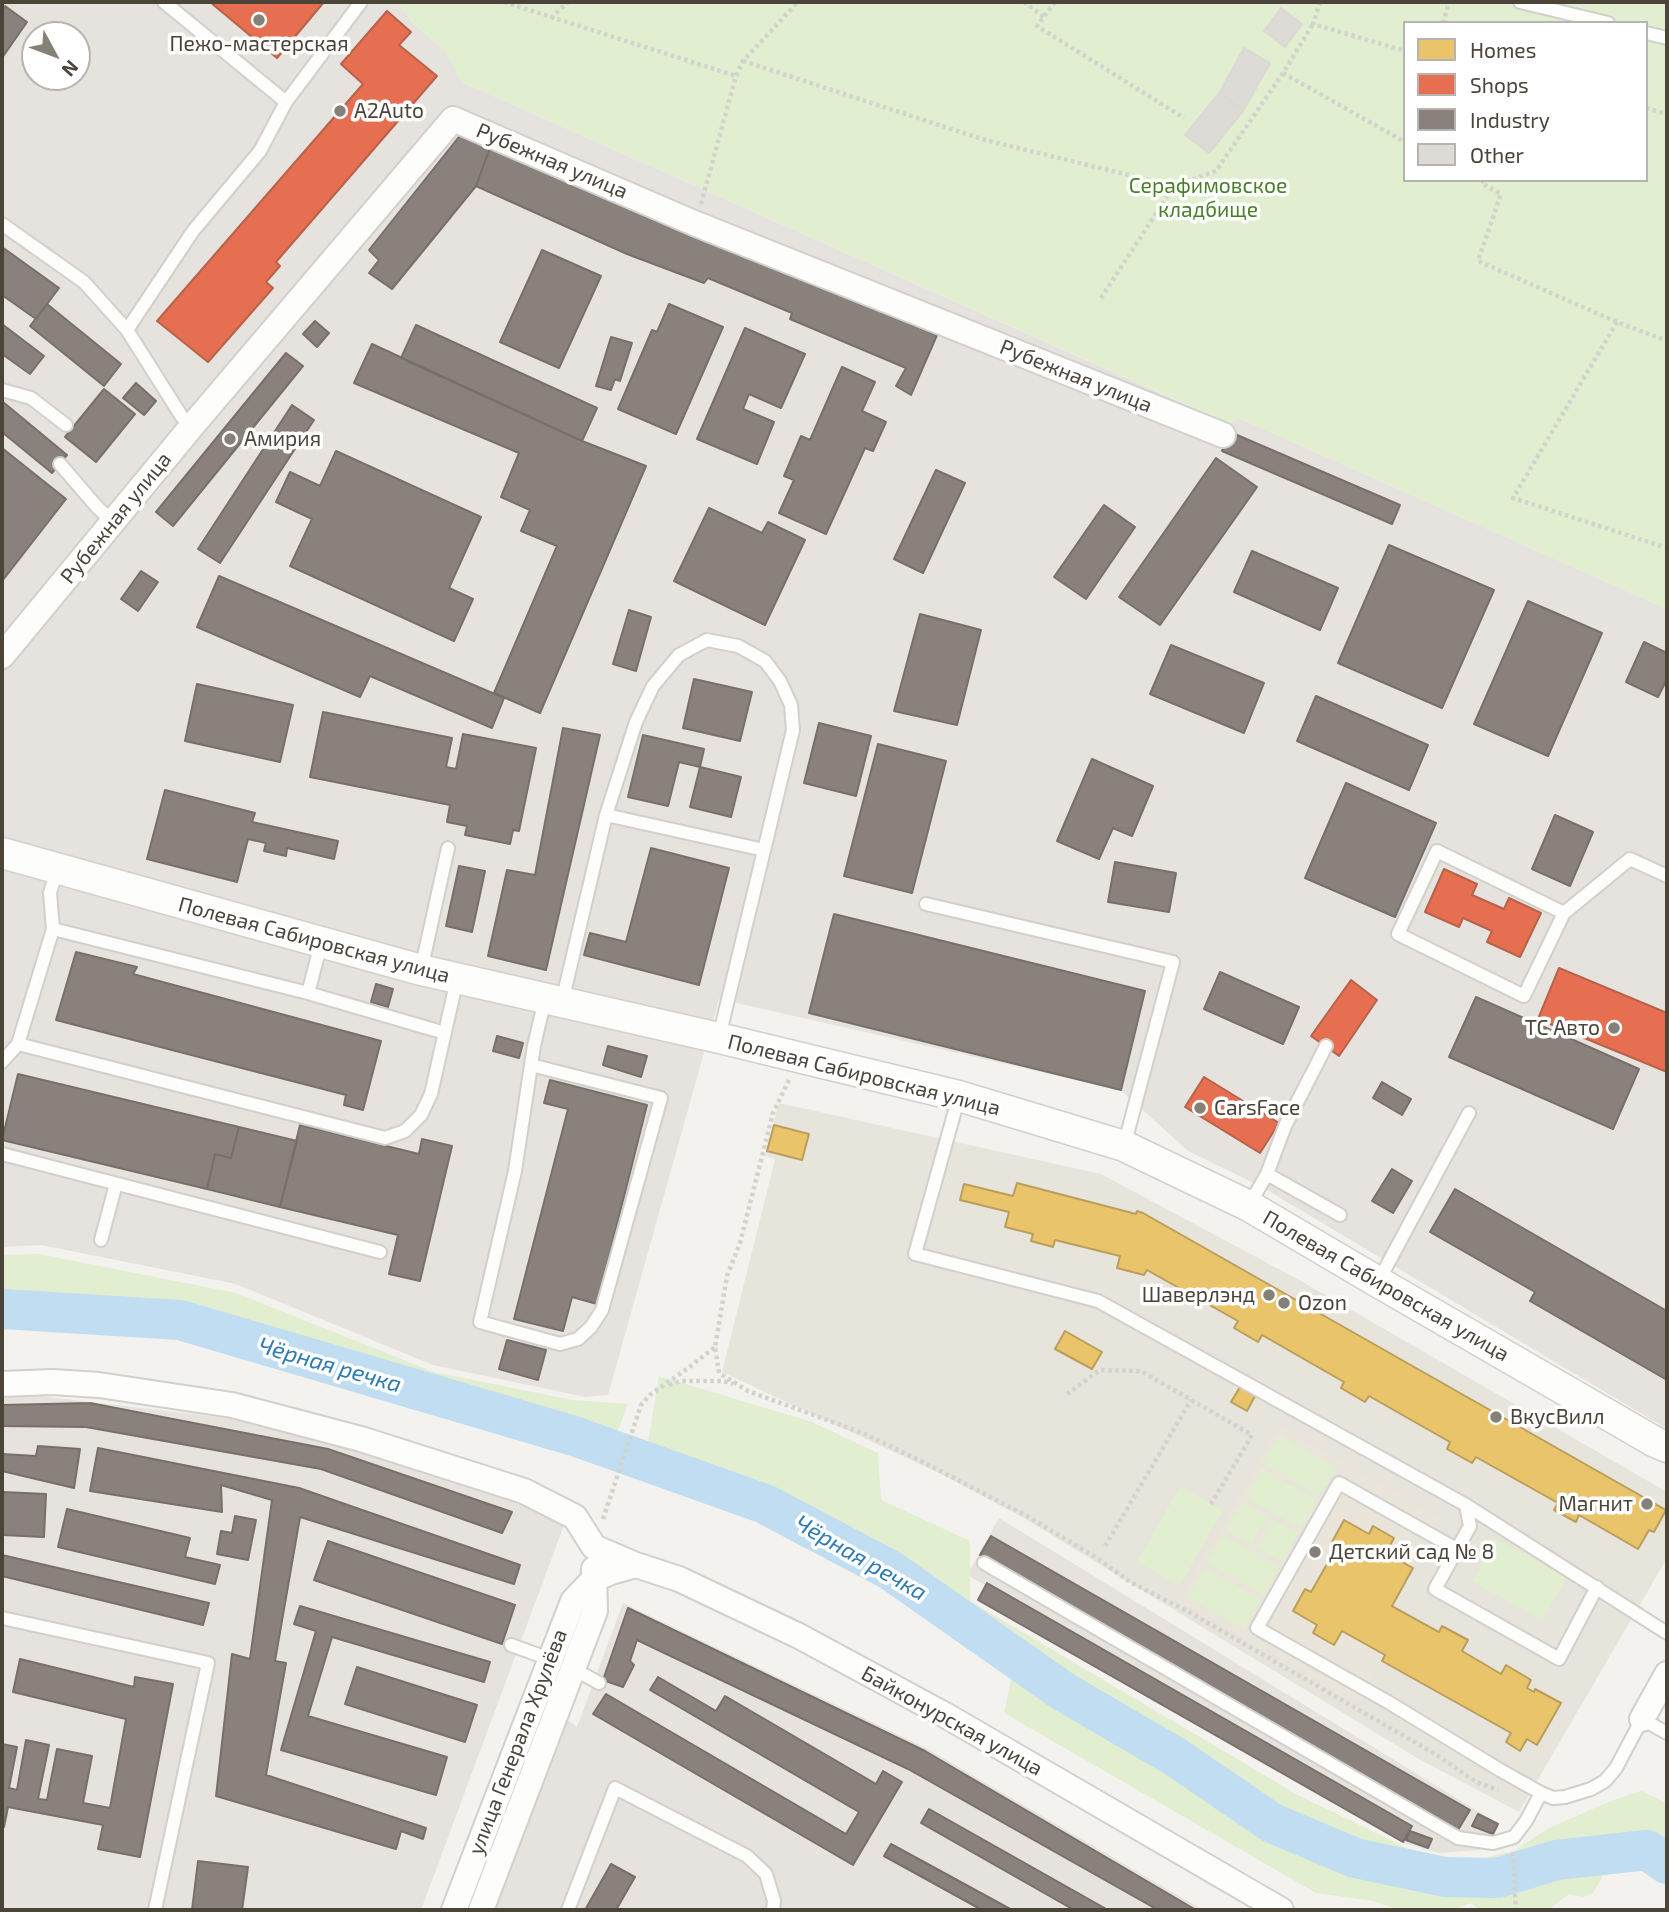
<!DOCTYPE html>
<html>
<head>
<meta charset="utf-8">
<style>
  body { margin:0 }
  #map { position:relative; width:1669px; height:1912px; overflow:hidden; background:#f4f2ee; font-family:"Exo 2",sans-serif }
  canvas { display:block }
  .frame { position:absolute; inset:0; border:4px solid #4b4439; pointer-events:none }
  .legend { position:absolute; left:1403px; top:21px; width:245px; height:161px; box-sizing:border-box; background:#fff; border:2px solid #b7b4b0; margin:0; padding:9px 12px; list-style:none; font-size:21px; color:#4b4439 }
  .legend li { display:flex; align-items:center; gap:14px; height:35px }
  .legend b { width:35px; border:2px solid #b7b4b0 }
  .north { position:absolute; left:21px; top:21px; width:70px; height:70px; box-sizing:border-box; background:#fff; border:2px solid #b7b4b0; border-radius:50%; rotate:131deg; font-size:19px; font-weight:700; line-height:28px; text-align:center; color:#4b4439 }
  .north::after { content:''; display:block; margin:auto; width:24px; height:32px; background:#868178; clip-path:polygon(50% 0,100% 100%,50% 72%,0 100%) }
</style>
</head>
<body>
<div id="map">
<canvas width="1669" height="1912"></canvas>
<div class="frame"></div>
<ul class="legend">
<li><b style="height:19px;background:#e9c46a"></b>Homes</li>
<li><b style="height:19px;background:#e76f51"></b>Shops</li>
<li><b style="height:19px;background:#8a817c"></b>Industry</li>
<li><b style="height:19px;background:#dedbd6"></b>Other</li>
</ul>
<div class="north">N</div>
</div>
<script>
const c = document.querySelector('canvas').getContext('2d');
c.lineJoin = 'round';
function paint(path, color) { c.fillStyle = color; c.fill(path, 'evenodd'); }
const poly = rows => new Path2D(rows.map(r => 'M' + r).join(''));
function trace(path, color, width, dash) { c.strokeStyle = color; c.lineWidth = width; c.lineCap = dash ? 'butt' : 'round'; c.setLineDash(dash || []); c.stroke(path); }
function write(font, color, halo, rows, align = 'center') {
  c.font = font + ' "Exo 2",sans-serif'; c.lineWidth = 7; c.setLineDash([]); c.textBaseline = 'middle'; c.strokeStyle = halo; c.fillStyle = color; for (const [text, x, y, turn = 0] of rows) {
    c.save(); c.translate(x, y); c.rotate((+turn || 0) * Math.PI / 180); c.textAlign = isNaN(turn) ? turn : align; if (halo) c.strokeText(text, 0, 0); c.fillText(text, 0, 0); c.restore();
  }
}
const residential = poly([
  [779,1103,1101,1174,1301,1281,1667,1492,1667,1558,1519,1812,1417,1758,1022,1517,943,1475,722,1372,775,1159,765,1156]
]);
const industrial = poly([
  [2,2,397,2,414,24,445,51,462,82,1230,424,1239,418,1667,609,1667,1429,1262,1187,1188,1151,1121,1090,719,999,608,1395,585,1397,433,1365,236,1284,41,1245,2,1247],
  [35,35,77,35,77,77,35,77],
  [40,1396,277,1424,534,1505,564,1525,421,1910,2,1910,2,1398],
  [999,1518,1499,1824,1494,1835,1492,1849,1440,1853,1403,1843,977,1600,985,1585,967,1575],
  [623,1603,926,1748,1203,1910,494,1910,566,1719,577,1727]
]);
const education = poly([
  [1278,1426,1442,1519,1392,1605,1408,1615,1357,1701,1179,1601]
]);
const green = poly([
  [397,2,1667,2,1667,609,1239,418,1231,424,462,82,445,51,414,24],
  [1405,23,1646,23,1646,180,1405,180],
  [39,1254,236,1293,434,1372,572,1400,628,1404,613,1443,183,1314,2,1301,2,1255],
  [659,1376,812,1422,878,1453,881,1500,970,1541,970,1601,1298,1795,1427,1858,1466,1862,1514,1851,1547,1829,1606,1803,1641,1791,1667,1803,1667,1874,1642,1856,1607,1869,1593,1893,1582,1897,1569,1894,1548,1910,1480,1910,1471,1903,1452,1910,1399,1910,1373,1901,1316,1893,1004,1713,1014,1667,878,1586,756,1522,643,1473],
  [1279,1435,1336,1467,1319,1496,1263,1464],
  [1261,1468,1317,1500,1301,1529,1245,1497],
  [1180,1486,1223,1510,1180,1586,1137,1562],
  [1242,1502,1268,1516,1251,1545,1226,1530],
  [1272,1519,1298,1533,1282,1562,1256,1548],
  [1223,1535,1280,1567,1264,1595,1207,1563],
  [1496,1538,1567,1578,1542,1621,1472,1581],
  [1205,1568,1261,1599,1244,1629,1188,1598]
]);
const parking = poly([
  [1546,1331,1635,1384,1625,1401,1536,1348]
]);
const homes = poly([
  [774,1125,809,1134,802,1160,767,1151,774,1125],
  [1017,1183,1136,1214,1137,1211,1143,1213,1666,1510,1654,1532,1649,1530,1638,1549,1579,1515,1576,1522,1554,1510,1558,1503,1476,1457,1472,1463,1447,1449,1450,1442,1369,1396,1365,1402,1341,1388,1344,1382,1262,1335,1258,1342,1234,1328,1238,1321,1147,1270,1144,1275,1117,1268,1120,1256,1055,1240,1053,1247,1031,1241,1033,1234,1005,1227,1009,1212,960,1200,964,1184,1013,1196,1017,1183],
  [1065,1331,1102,1352,1092,1369,1055,1349,1065,1331],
  [1240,1387,1255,1396,1247,1411,1231,1402,1240,1387],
  [1344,1520,1369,1534,1373,1526,1394,1538,1386,1553,1413,1568,1392,1606,1439,1632,1442,1626,1468,1640,1462,1651,1501,1674,1506,1665,1531,1680,1527,1688,1534,1692,1535,1689,1561,1703,1537,1745,1527,1739,1520,1751,1506,1742,1511,1733,1382,1661,1385,1655,1342,1631,1334,1645,1313,1633,1317,1625,1293,1611,1305,1589,1311,1592,1338,1545,1332,1542,1344,1520]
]);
const shops = poly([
  [210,2,324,2,277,58,210,2],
  [387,11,411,32,399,45,437,76,276,262,280,266,266,282,273,288,208,362,157,321,363,84,341,64,387,11],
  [1444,869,1477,884,1472,895,1504,909,1509,898,1541,913,1520,957,1487,942,1492,931,1463,918,1459,927,1425,912,1444,869],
  [1559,968,1667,1013,1667,1072,1538,1019,1559,968],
  [1351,980,1377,1000,1339,1056,1311,1036,1351,980],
  [1204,1077,1279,1123,1260,1153,1185,1107,1204,1077]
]);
const industry = poly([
  [5,6,27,22,2,58,2,11,5,6],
  [462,133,491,145,476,186,392,289,369,273,379,260,369,250,462,133],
  [491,145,645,212,644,216,937,335,911,395,896,386,906,368,790,319,792,313,708,278,704,283,627,254,476,186,491,145],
  [2,247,59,288,36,319,2,295,2,247],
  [542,250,601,276,559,368,500,342,542,250],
  [47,304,121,364,104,386,30,326,47,304],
  [669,304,723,327,676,434,618,409,652,330,657,332,669,304],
  [315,321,329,333,317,347,303,334,315,321],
  [2,324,44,356,30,374,2,354,2,324],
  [416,325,597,408,582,441,401,358,416,325],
  [745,328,805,354,781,408,749,394,743,409,774,422,757,464,697,439,745,328],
  [611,337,632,343,620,381,615,379,611,390,596,386,611,337],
  [372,344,582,441,646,466,540,713,494,693,557,546,521,531,530,510,501,497,519,453,354,383,372,344],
  [286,353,303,366,173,526,156,512,286,353],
  [842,367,875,382,862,411,886,422,873,451,865,448,826,534,779,513,794,480,784,476,801,436,810,440,842,367],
  [136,383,156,401,144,415,123,398,136,383],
  [104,389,135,414,96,462,65,437,104,389],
  [3,402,67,455,52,473,2,432,3,402],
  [292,405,314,420,220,563,198,549,292,405],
  [1230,432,1400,505,1392,524,1222,451,1230,432],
  [2,448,66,499,3,580,2,579,2,448],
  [336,451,481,517,449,588,473,599,454,641,290,566,312,519,276,502,290,472,320,486,336,451],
  [1216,458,1257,487,1160,625,1119,597,1216,458],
  [936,470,965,483,923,573,894,559,936,470],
  [1104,505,1135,527,1086,599,1054,577,1104,505],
  [709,508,762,533,768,522,805,540,765,625,674,581,709,508],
  [1389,545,1494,590,1442,708,1338,663,1389,545],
  [1252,551,1338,588,1320,630,1234,592,1252,551],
  [141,571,158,582,138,611,121,599,141,571],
  [219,576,504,698,492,728,370,676,360,697,197,627,219,576],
  [1528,601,1602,633,1548,756,1474,724,1528,601],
  [629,610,651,617,636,671,613,664,629,610],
  [920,614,981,630,957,725,894,711,920,614],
  [1644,642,1667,653,1667,679,1658,697,1626,682,1644,642],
  [1171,645,1264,683,1244,733,1150,694,1171,645],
  [694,679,752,692,740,741,683,728,694,679],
  [197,684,293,705,280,762,185,741,197,684],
  [1316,696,1428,745,1409,790,1297,741,1316,696],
  [323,712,452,738,446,767,456,769,463,734,536,748,519,831,513,830,510,844,465,835,467,826,447,822,450,805,310,777,323,712],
  [819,723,871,736,856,796,804,783,819,723],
  [563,728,600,735,546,970,488,956,507,870,535,875,563,728],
  [643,735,704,749,700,767,679,762,668,806,628,797,643,735],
  [878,744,946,761,912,893,844,876,878,744],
  [1092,759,1153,786,1132,836,1113,828,1099,859,1057,841,1092,759],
  [700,767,741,777,731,817,690,807,700,767],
  [1346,783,1436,823,1395,917,1305,878,1346,783],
  [165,790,255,813,252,822,338,841,334,859,287,848,286,856,264,851,266,843,248,839,237,882,147,859,165,790],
  [1555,815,1593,832,1570,886,1532,869,1555,815],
  [651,848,729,868,699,985,584,955,590,933,626,942,651,848],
  [1115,862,1176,873,1169,912,1108,902,1115,862],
  [459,866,485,871,472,932,446,926,459,866],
  [834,914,1145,991,1121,1090,809,1013,834,914],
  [76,952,137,967,133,974,381,1041,363,1110,344,1105,346,1095,56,1020,76,952],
  [1220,972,1299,1007,1283,1044,1204,1009,1220,972],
  [376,984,393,989,388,1007,371,1002,376,984],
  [1476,997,1639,1069,1613,1129,1449,1057,1476,997],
  [497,1036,523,1043,519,1058,493,1051,497,1036],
  [608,1046,647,1056,641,1077,603,1065,608,1046],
  [18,1074,239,1127,231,1158,215,1154,207,1189,2,1140,18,1074],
  [550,1080,647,1105,597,1304,572,1297,563,1331,514,1319,568,1109,544,1103,550,1080],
  [1382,1082,1411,1099,1402,1115,1373,1098,1382,1082],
  [300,1125,419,1154,422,1139,452,1146,420,1281,389,1274,398,1235,280,1207,300,1125],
  [239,1127,297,1141,280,1207,207,1189,215,1154,231,1158,239,1127],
  [1392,1169,1412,1181,1393,1213,1372,1201,1392,1169],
  [1455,1189,1667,1311,1667,1380,1530,1301,1535,1292,1430,1232,1455,1189],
  [507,1340,546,1350,538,1380,499,1369,507,1340],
  [90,1403,328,1449,512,1512,502,1533,321,1469,86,1427,2,1426,2,1405,90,1403],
  [38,1446,80,1449,74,1488,2,1471,2,1454,36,1456,38,1446],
  [98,1448,299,1488,520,1565,514,1584,300,1517,275,1661,286,1663,266,1775,426,1828,423,1839,401,1831,396,1849,216,1796,232,1654,250,1659,272,1500,221,1485,222,1512,90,1491,98,1448],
  [2,1492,46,1494,44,1537,2,1535,2,1492],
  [67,1509,190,1538,185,1557,220,1565,215,1584,58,1547,67,1509],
  [235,1516,256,1520,248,1560,217,1554,221,1531,232,1533,235,1516],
  [991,1536,1470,1810,1458,1830,980,1555,991,1536],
  [328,1541,515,1605,502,1644,314,1580,328,1541],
  [2,1555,209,1603,203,1625,2,1576,2,1555],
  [987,1583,1412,1826,1403,1842,978,1600,987,1583],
  [300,1606,490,1662,484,1682,332,1637,308,1716,447,1757,436,1795,281,1750,316,1631,294,1624,300,1606],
  [628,1608,925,1751,1196,1910,1158,1910,908,1769,637,1640,630,1661,634,1665,623,1687,603,1680,628,1608],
  [20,1659,134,1687,135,1677,173,1684,140,1857,98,1849,103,1825,8,1807,4,1827,2,1827,2,1744,17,1747,9,1788,17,1790,26,1740,49,1745,38,1799,47,1800,57,1749,92,1756,83,1803,110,1808,126,1719,13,1692,20,1659],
  [357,1667,477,1705,465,1742,345,1704,357,1667],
  [658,1677,716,1711,725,1696,876,1784,883,1771,902,1782,853,1865,593,1714,606,1694,846,1834,859,1812,650,1690,658,1677],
  [929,1809,1108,1910,1074,1910,921,1823,929,1809],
  [1478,1814,1498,1824,1493,1834,1472,1826,1478,1814],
  [1410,1831,1432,1839,1428,1848,1406,1840,1410,1831],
  [891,1844,1012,1910,982,1910,884,1856,891,1844],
  [198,1861,248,1867,242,1910,192,1910,198,1861],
  [611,1864,635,1877,616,1910,585,1910,611,1864]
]);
const river = poly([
  [2,1309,180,1320,574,1436,765,1504,890,1570,1064,1692,1174,1756,1272,1823,1355,1858,1445,1877,1497,1878,1557,1860,1647,1850,1667,1864]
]);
const building = poly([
  [1281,8,1302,24,1285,47,1264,31,1281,8],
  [1244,48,1270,63,1243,111,1220,92,1244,48],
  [1220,92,1243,111,1209,153,1185,135,1220,92]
]);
const path = poly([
  [504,2,736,76],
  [1024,2,1044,17],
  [1055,2,1037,26,1184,118],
  [1320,2,1313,24,1405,51],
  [551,18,568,2],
  [1443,23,1449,2],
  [743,61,985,140,1174,186,1216,171,1283,73,1313,24],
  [1283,73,1405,142],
  [1646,108,1667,114],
  [1483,180,1481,183,1501,194,1478,261,1617,322,1667,341],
  [701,204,736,76,743,61,798,2],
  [1101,298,1174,186],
  [1617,322,1513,498,1667,548],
  [789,1080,773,1113,740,1243,727,1276,715,1347,719,1373,748,1391,865,1434,923,1462,1027,1516,1097,1558,1130,1582,1189,1612,1437,1755,1476,1782,1498,1790],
  [669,1385,681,1381,723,1381,733,1384],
  [1067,1394,1100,1370,1141,1371,1252,1435,1211,1504],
  [603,1519,641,1405,651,1394,687,1369,715,1347],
  [1105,1546,1191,1400],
  [1513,1852,1516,1910]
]);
const service = poly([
  [164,2,286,102],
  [1520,2,1608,23],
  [1646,33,1667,38],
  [2,224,84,282,127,330,182,417,192,426],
  [127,330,193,231,260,151,286,102,361,2],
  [2,390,31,398,66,425],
  [60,464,97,507,113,522],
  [606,815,764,850],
  [926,904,1173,962,1124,1146],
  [1564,913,1437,851,1398,934,1524,996,1564,913,1630,859,1667,876],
  [53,929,308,993,321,944],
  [421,970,448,848],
  [308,993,445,1033],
  [562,1002,606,815,636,722,653,686,679,655,707,640,738,646,765,661,780,681,791,705,793,730,719,1037],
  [18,1044,385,1138,405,1131,421,1115,431,1094,457,979],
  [2,1062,18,1044,53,929,50,893,57,869],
  [531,1065,661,1098,602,1310,591,1327,578,1339,560,1344,480,1322,515,1171,531,1065,534,1046,545,999],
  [959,1096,915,1254,1098,1301,1466,1505,1667,1633],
  [2,1154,380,1252],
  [1267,1174,1340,1215],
  [1249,1205,1267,1174,1285,1126,1326,1046],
  [101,1240,116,1184],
  [1378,1282,1469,1113],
  [1466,1505,1470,1526,1435,1589,1559,1659,1597,1587],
  [1458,1550,1339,1483,1257,1628,1388,1702,1500,1770,1541,1793,1553,1798,1565,1797,1591,1789,1605,1781,1616,1768,1642,1719,1667,1733],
  [984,1563,1458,1838,1493,1843,1514,1837,1526,1821,1541,1793],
  [2,1618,208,1663,155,1910],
  [511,1645,555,1661],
  [572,1668,599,1683],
  [568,1910,615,1788,747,1856,766,1874,774,1901,773,1910]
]);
const minor = poly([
  [2,656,192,426,453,119,694,223,1223,435],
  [2,1384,53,1382,99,1385,232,1405,361,1439,524,1491,575,1517,594,1547,636,1565],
  [1642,1719,1667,1674],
  [454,1910,573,1601,593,1580,611,1572,636,1565,679,1579,799,1636,945,1715,1281,1910],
  [481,1910,595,1611,594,1569]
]);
const tertiary = poly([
  [2,853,421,970,719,1038,959,1096,1124,1146,1249,1206,1378,1282,1655,1442,1667,1447]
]);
const markers = [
  [259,20,7,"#868178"],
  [340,111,7,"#868178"],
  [230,439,7,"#868178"],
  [1614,1028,7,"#868178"],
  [1200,1108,7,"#868178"],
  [1269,1295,7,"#868178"],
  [1284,1303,7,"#868178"],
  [1496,1417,7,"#868178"],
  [1647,1504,7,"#868178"],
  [1315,1552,7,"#868178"]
];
const poiNames = [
  ["Пежо-мастерская",259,44,"center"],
  ["A2Auto",354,111],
  ["Амирия",244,439],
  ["ТС Авто",1600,1028,"right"],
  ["CarsFace",1214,1108],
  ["Шаверлэнд",1255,1295,"right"],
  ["Ozon",1298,1303],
  ["ВкусВилл",1510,1417],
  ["Магнит",1633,1504,"right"],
  ["Детский сад № 8",1329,1552]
];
const streetNames = [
  ["Рубежная улица",552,161,23],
  ["Рубежная улица",1076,376,22],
  ["Рубежная улица",116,518,-51],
  ["Полевая Сабировская улица",314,940,15],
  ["Полевая Сабировская улица",864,1075,14],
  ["Полевая Сабировская улица",1386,1286,30],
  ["Байконурская улица",952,1721,29],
  ["улица Генерала Хрулёва",518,1742,-69]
];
const parkNames = [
  ["Серафимовское",1208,186],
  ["кладбище",1208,210]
];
const waterNames = [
  ["Чёрная речка",330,1365,16],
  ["Чёрная речка",861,1558,30]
];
paint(residential, '#e7e4dc');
paint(industrial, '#e6e2de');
paint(education, '#eae5da');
paint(green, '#e1eecf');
paint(parking, '#e6e3df');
paint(homes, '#e9c46a');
trace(homes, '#ba9e5b', 2);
paint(shops, '#e76f51');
trace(shops, '#b8624a', 2);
paint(industry, '#8a817c');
trace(industry, '#776f68', 2);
trace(river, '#c0ddf1', 40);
paint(building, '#dedbd6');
trace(building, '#dcd9d4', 2);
trace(service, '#d2d0cb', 16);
trace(minor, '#d2d0cb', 28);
trace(tertiary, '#d2d0cb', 33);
trace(path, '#d3d2cc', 4.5, [3.5, 3.5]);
trace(service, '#fdfdfc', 12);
trace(minor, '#fdfdfc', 24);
trace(tertiary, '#fdfdfc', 30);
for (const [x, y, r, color] of markers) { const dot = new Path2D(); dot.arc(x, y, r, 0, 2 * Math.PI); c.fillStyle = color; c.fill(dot); trace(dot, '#fff', 2.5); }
write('21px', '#4b4439', '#fff', poiNames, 'left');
write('21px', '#4b4439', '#fff', streetNames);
write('21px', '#4a7f2a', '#fff', parkNames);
write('italic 23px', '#2e7ab2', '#fff', waterNames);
</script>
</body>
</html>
